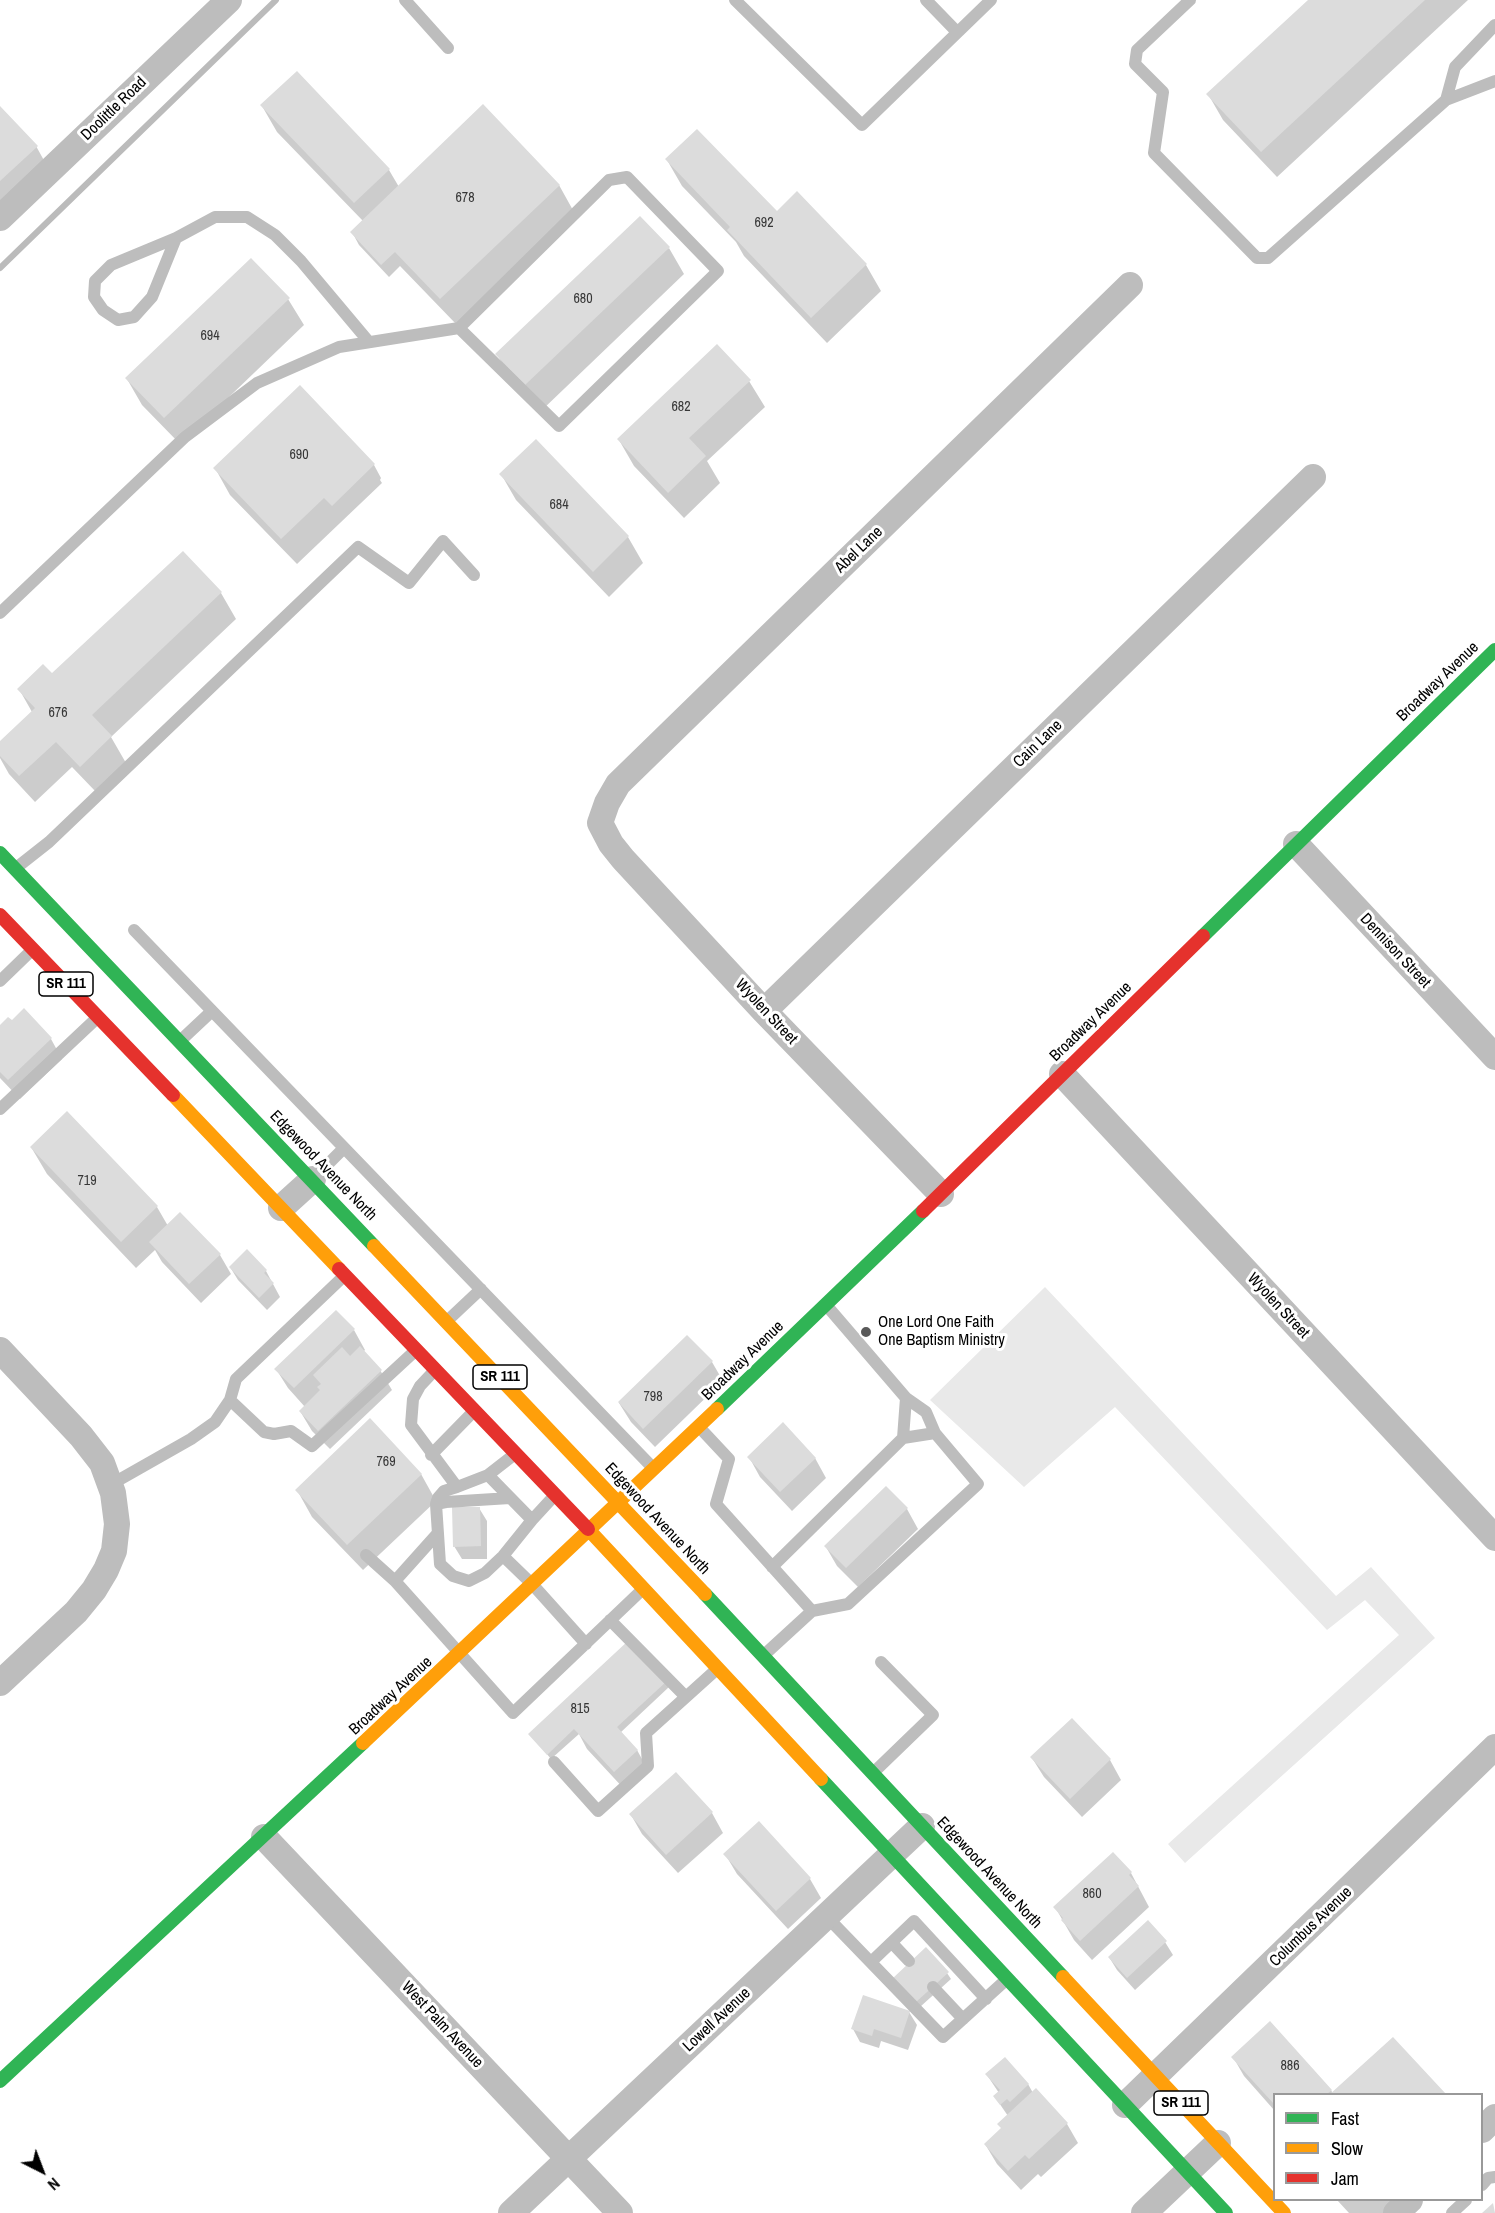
<!DOCTYPE html>
<html>
<head>
<meta charset="utf-8">
<style>
  body { margin:0 }
  #map { position:relative; width:1495px; height:2213px; overflow:hidden; background:#fff; font-family:"Archivo Narrow",sans-serif }
  canvas { display:block }
  .legend { position:absolute; left:1273px; top:2093px; width:210px; height:108px; box-sizing:border-box; background:#fff; border:2px solid #999; margin:0; padding:8px 10px; list-style:none; font-size:18px; color:#000 }
  .legend li { display:flex; align-items:center; gap:12px; height:30px }
  .legend b { width:30px; border:2px solid #999 }
  .north { position:absolute; left:12px; top:2141px; width:60px; height:60px; -webkit-text-stroke:4px #fff; paint-order:stroke; rotate:138deg; font-size:16px; font-weight:700; line-height:24px; text-align:center; color:#000 }
  .north::after { content:''; display:block; margin:auto; width:21px; height:27px; background:#000; clip-path:polygon(50% 0,100% 100%,50% 72%,0 100%) }
</style>
</head>
<body>
<div id="map">
<canvas width="1495" height="2213"></canvas>
<ul class="legend">
<li><b style="height:8px;background:#30b455"></b>Fast</li>
<li><b style="height:8px;background:#ff9f0a"></b>Slow</li>
<li><b style="height:8px;background:#e5322d"></b>Jam</li>
</ul>
<div class="north">N</div>
</div>
<script>
const c = document.querySelector('canvas').getContext('2d');
c.lineJoin = 'round';
function paint(path, color) { c.fillStyle = color; c.fill(path, 'evenodd'); }
const poly = rows => new Path2D(rows.map(r => 'M' + r).join(''));
function trace(path, color, width, dash) { c.strokeStyle = color; c.lineWidth = width; c.lineCap = dash ? 'butt' : 'round'; c.setLineDash(dash || []); c.stroke(path); }
function write(font, color, halo, rows, align = 'center') {
  c.font = font + ' "Archivo Narrow",sans-serif'; c.lineWidth = 6; c.setLineDash([]); c.textBaseline = 'middle'; c.strokeStyle = halo; c.fillStyle = color; for (const [text, x, y, turn = 0] of rows) {
    c.save(); c.translate(x, y); c.rotate((+turn || 0) * Math.PI / 180); c.textAlign = isNaN(turn) ? turn : align; if (halo) c.strokeText(text, 0, 0); c.fillText(text, 0, 0); c.restore();
  }
}
const green = poly([
  [1045,1287,1336,1596,1371,1567,1435,1638,1185,1863,1168,1844,1399,1635,1365,1600,1327,1630,1115,1407,1024,1487,930,1400]
]);
const shadow = poly([
  [1310,0,1468,0,1277,177,1223,120,1208,94],
  [297,73,389,170,399,187,559,185,574,212,456,324,400,266,389,277,359,245,352,232,363,221,277,132,262,106],
  [0,108,36,146,51,173,0,221],
  [667,160,777,213,866,265,881,291,827,343,744,256,736,242,682,186],
  [669,248,684,274,541,411,512,381,497,354],
  [288,299,304,325,180,444,142,405,127,379],
  [749,381,765,407,707,461,720,483,684,518,634,466,619,440],
  [300,387,374,465,381,478,380,480,382,483,297,564,230,495,215,468],
  [536,441,628,537,643,563,609,597,516,500,501,474],
  [183,553,221,593,236,619,111,737,126,763,96,792,72,767,35,802,9,774,0,758,0,743,32,712,19,689,52,676],
  [12,1022,51,1039,62,1059,20,1099,0,1078,0,1027],
  [31,1147,157,1207,168,1226,220,1255,231,1274,201,1303,162,1262,155,1250,136,1268,47,1174],
  [247,1251,266,1271,280,1297,267,1310,238,1280,230,1267],
  [354,1330,365,1350,363,1352,380,1370,392,1390,330,1449,312,1431,300,1411,305,1407,288,1388,276,1369],
  [687,1337,712,1362,723,1381,655,1447,631,1422,619,1403],
  [749,1457,815,1458,826,1478,792,1511,760,1477],
  [421,1474,436,1501,363,1570,312,1517,297,1490],
  [886,1488,907,1509,918,1529,858,1587,837,1566,826,1547],
  [479,1508,487,1521,487,1559,462,1559,454,1546],
  [629,1642,669,1687,620,1733,637,1750,648,1770,626,1791,587,1749,579,1734,551,1759,530,1734],
  [1072,1720,1110,1760,1121,1780,1082,1817,1044,1777,1032,1758],
  [712,1813,723,1833,678,1873,642,1834,631,1815],
  [725,1854,810,1879,821,1898,788,1929,737,1874],
  [1113,1854,1131,1873,1149,1907,1092,1960,1074,1940,1055,1907],
  [1165,1942,1173,1955,1135,1990,1117,1970,1109,1957],
  [947,1973,951,1979,920,2007,899,1984],
  [909,2012,917,2025,908,2050,881,2041,879,2048,860,2042,853,2029],
  [1393,2039,1444,2094,1274,2094,1274,2110,1244,2076,1233,2057,1331,2090,1333,2094],
  [987,2075,1028,2084,1033,2093,1067,2124,1078,2143,1041,2177,1038,2174,1021,2190,997,2164,985,2144,1002,2129,1008,2116,995,2097,999,2093],
  [1337,2200,1402,2200,1387,2213,1349,2213]
]);
const stream = poly([
  [0,268,276,0]
]);
const building = poly([
  [1308,0,1425,0,1261,152,1206,94],
  [297,71,390,169,354,203,260,105],
  [483,104,560,185,440,299,395,252,381,265,350,232],
  [0,106,38,146,0,181],
  [697,129,777,211,797,191,867,264,811,318,727,230,730,227,665,159],
  [640,216,670,247,525,385,495,354],
  [251,258,290,298,164,418,125,378],
  [717,344,751,380,689,438,706,456,668,493,617,439],
  [300,385,375,464,332,506,324,498,281,539,213,468],
  [536,439,629,536,593,572,499,474],
  [183,551,222,592,92,715,112,736,80,767,56,742,19,776,0,756,0,741,35,708,17,689,43,664,52,673],
  [24,1008,52,1038,8,1080,0,1072,0,1025,8,1017,12,1020],
  [67,1111,158,1206,121,1242,30,1147],
  [180,1212,221,1254,189,1284,149,1242],
  [247,1249,267,1270,264,1273,274,1283,259,1298,229,1267],
  [336,1310,355,1329,294,1388,274,1369],
  [687,1335,713,1361,643,1429,618,1402],
  [360,1346,382,1370,318,1431,299,1411,320,1390,317,1387,321,1384,313,1375,342,1347,350,1356],
  [370,1418,422,1474,347,1545,295,1490],
  [783,1422,816,1458,780,1492,747,1457],
  [886,1486,908,1508,846,1568,824,1546],
  [452,1507,480,1507,481,1546,453,1547],
  [629,1640,667,1681,617,1727,638,1750,614,1772,574,1729,547,1755,528,1734],
  [1072,1718,1111,1759,1070,1799,1030,1757],
  [676,1772,713,1812,666,1855,629,1814],
  [759,1821,811,1878,776,1911,723,1854],
  [1113,1852,1132,1872,1129,1875,1139,1886,1080,1941,1061,1920,1063,1918,1053,1907],
  [1148,1920,1167,1941,1127,1978,1108,1957],
  [926,1947,949,1972,916,2002,893,1978],
  [863,1995,910,2011,901,2038,874,2029,872,2036,851,2029],
  [1270,2021,1332,2090,1327,2094,1274,2094,1274,2104,1231,2057],
  [1393,2037,1446,2094,1330,2094],
  [1005,2057,1029,2084,1010,2102,1007,2099,1000,2105,993,2096,1000,2090,985,2074],
  [1036,2088,1068,2123,1029,2159,1025,2155,1008,2171,984,2144,1001,2128,997,2124],
  [1493,2203,1495,2213,1482,2213]
]);
const lane = poly([
  [405,0,448,48],
  [735,0,862,125,991,0],
  [926,0,957,32],
  [1190,0,1137,50,1135,64,1163,92,1154,153,1257,258,1268,258,1446,100,1495,81],
  [1446,100,1455,67,1495,25],
  [176,238,111,265,95,281,94,297,103,310,118,320,134,317,152,297,176,238,215,217,247,217,275,235,301,261,369,342],
  [0,613,185,437,257,383,339,347,459,328,609,180,627,177,718,271,559,426,459,328],
  [16,868,49,842,358,547,409,583,443,541,474,575],
  [134,930,654,1469],
  [0,981,32,950],
  [180,1041,212,1011],
  [0,1109,97,1018],
  [313,1179,344,1148],
  [344,1276,236,1379,230,1400,264,1432,274,1434,291,1431,312,1446,415,1351],
  [447,1321,481,1289],
  [435,1370,420,1386,413,1399,411,1425,457,1487,488,1475,515,1454],
  [700,1428,729,1459,716,1504,812,1611,764,1655],
  [903,1438,906,1398],
  [431,1455,474,1411],
  [488,1475,532,1520,555,1495],
  [110,1485,191,1439,215,1422,230,1400],
  [457,1487,444,1491,438,1498,436,1504,440,1564,453,1576,469,1581,485,1573,503,1556,532,1520],
  [436,1504,446,1502,510,1498],
  [438,1533,395,1581,513,1713,643,1589],
  [366,1555,395,1581],
  [503,1556,533,1585,586,1644],
  [772,1567,903,1438,935,1433],
  [812,1611,848,1604,978,1484,935,1433,926,1412,906,1398,827,1306],
  [610,1620,686,1697],
  [554,1762,598,1811,648,1766,646,1733,717,1669],
  [874,1772,933,1715,881,1662],
  [827,1917,943,2037,1007,1979],
  [892,1943,909,1961],
  [871,1962,914,1921,986,1999],
  [933,1987,963,2019],
  [1482,2185,1488,2178,1495,2177],
  [1452,2213,1466,2200]
]);
const street = poly([
  [0,218,229,0],
  [1296,844,1495,1057],
  [764,1011,1313,477],
  [1062,1074,1495,1538],
  [941,1194,764,1011,623,859,611,844,600,823,607,803,618,784,1130,285],
  [281,1208,313,1179],
  [0,1350,81,1436,102,1463,113,1493,117,1524,114,1551,106,1570,94,1590,76,1612,0,1683],
  [264,1837,620,2213],
  [1125,2105,1495,1747],
  [1482,2130,1495,2117],
  [511,2213,922,1826],
  [1144,2213,1218,2143],
  [1396,2213,1410,2200]
]);
const fast = poly([
  [0,853,374,1246],
  [1203,936,1495,650],
  [717,1409,923,1211],
  [705,1594,1063,1977],
  [821,1779,1226,2213],
  [0,2081,363,1743]
]);
const slow = poly([
  [173,1095,339,1269],
  [374,1246,705,1594],
  [588,1529,821,1779],
  [363,1743,717,1409],
  [1063,1977,1284,2213]
]);
const jam = poly([
  [0,915,173,1095],
  [923,1211,1203,936],
  [339,1269,588,1529]
]);
const markers = [
  [866,1332,6,"#595959"]
];
const numberNames = [
  ["678",465,198],
  ["692",764,223],
  ["680",583,299],
  ["694",210,336],
  ["682",681,407],
  ["690",299,455],
  ["684",559,505],
  ["676",58,713],
  ["719",87,1181],
  ["798",653,1397],
  ["769",386,1462],
  ["815",580,1709],
  ["860",1092,1894],
  ["886",1290,2066]
];
const shields = [
  [66,984,54],
  [500,1377,54],
  [1181,2103,54]
];
const shieldNames = [
  ["SR 111",66,984],
  ["SR 111",500,1377],
  ["SR 111",1181,2103]
];
const streetNames = [
  ["Doolittle Road",114,109,-44],
  ["Abel Lane",859,550,-44],
  ["Broadway Avenue",1438,682,-44],
  ["Cain Lane",1038,744,-44],
  ["Dennison Street",1395,951,47],
  ["Wyolen Street",766,1012,47],
  ["Broadway Avenue",1091,1022,-44],
  ["Edgewood Avenue North",323,1166,46],
  ["Wyolen Street",1278,1306,47],
  ["Broadway Avenue",743,1361,-44],
  ["Edgewood Avenue North",657,1519,47],
  ["Broadway Avenue",391,1696,-43],
  ["Edgewood Avenue North",989,1873,47],
  ["Columbus Avenue",1311,1927,-44],
  ["Lowell Avenue",717,2020,-43],
  ["West Palm Avenue",442,2025,47]
];
const poiNames = [
  ["One Lord One Faith",878,1323],
  ["One Baptism Ministry",878,1341]
];
paint(green, '#e9e9e9');
paint(shadow, '#0003');
trace(stream, '#bbb', 6);
paint(building, '#dcdcdc');
trace(lane, '#bdbdbd', 12);
trace(street, '#bdbdbd', 26);
trace(fast, '#30b455', 14);
trace(slow, '#ff9f0a', 14);
trace(jam, '#e5322d', 14);
for (const [x, y, r, color] of markers) { const dot = new Path2D(); dot.arc(x, y, r, 0, 2 * Math.PI); c.fillStyle = color; c.fill(dot); trace(dot, '#fff', 2); }
write('14px', '#373737', null, numberNames);
for (const [x, y, w] of shields) { const box = new Path2D(); box.roundRect(x - w / 2, y - 12, w, 24, 4.5); c.fillStyle = '#fff'; c.fill(box); trace(box, '#000', 1.5); }
write('bold 15px', '#000', null, shieldNames);
write('16px', '#000', '#fff', streetNames);
write('16px', '#000', '#fff', poiNames, 'left');
</script>
</body>
</html>
